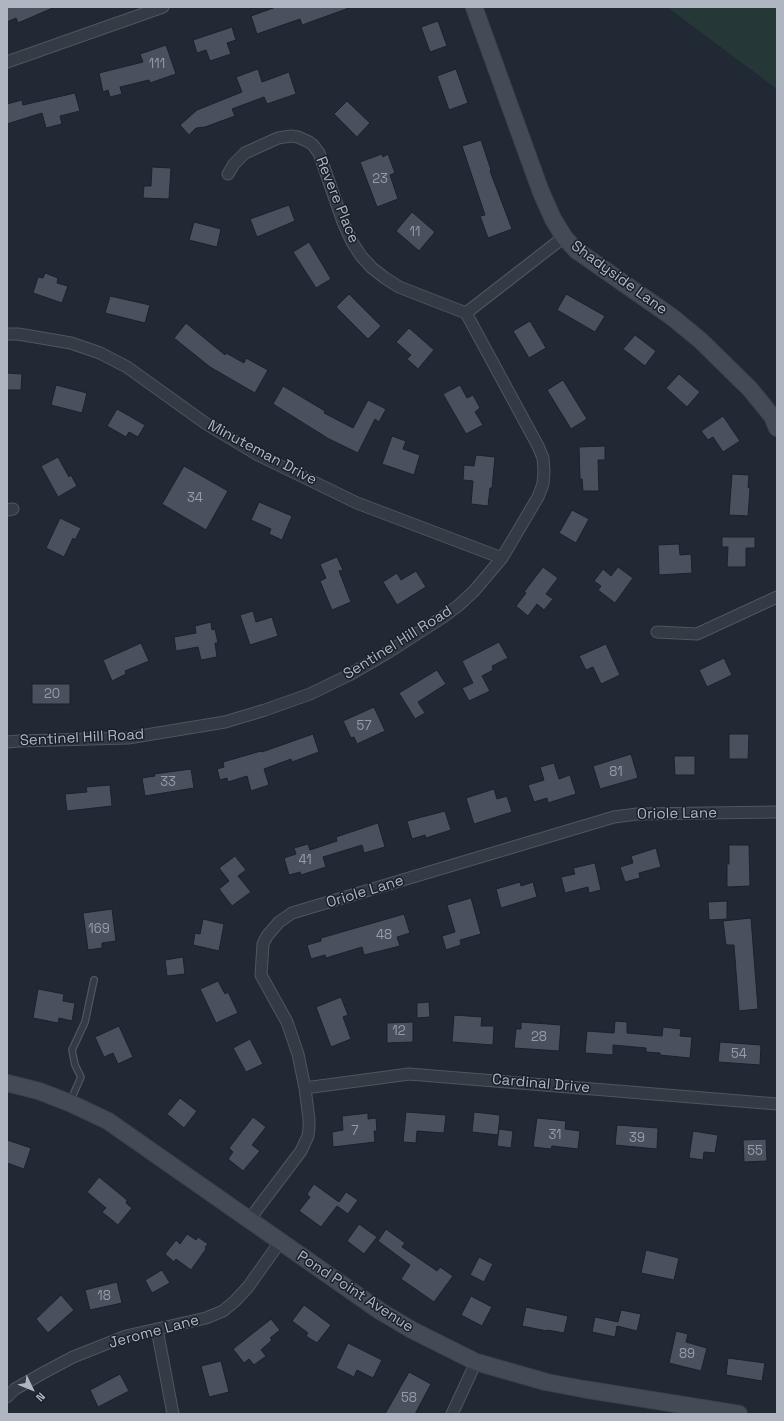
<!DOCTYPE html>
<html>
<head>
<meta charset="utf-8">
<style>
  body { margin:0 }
  #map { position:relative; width:784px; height:1421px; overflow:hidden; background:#212934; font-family:"Space Grotesk",sans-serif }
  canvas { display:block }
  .frame { position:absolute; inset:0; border:8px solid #afb6c1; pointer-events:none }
  .north { position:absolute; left:12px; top:1369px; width:40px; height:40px; -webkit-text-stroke:3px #1a2029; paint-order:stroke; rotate:133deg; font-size:11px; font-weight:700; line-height:16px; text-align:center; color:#afb6c1 }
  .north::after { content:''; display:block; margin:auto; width:14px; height:18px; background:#afb6c1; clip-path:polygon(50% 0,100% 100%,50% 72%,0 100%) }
</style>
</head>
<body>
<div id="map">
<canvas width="784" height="1421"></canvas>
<div class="frame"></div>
<div class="north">N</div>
</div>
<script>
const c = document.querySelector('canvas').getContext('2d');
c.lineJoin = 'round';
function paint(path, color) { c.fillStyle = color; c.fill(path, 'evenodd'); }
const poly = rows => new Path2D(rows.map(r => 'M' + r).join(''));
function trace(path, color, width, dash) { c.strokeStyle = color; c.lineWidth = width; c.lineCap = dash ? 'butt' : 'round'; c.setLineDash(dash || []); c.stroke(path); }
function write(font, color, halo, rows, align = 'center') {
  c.font = font + ' "Space Grotesk",sans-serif'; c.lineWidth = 3; c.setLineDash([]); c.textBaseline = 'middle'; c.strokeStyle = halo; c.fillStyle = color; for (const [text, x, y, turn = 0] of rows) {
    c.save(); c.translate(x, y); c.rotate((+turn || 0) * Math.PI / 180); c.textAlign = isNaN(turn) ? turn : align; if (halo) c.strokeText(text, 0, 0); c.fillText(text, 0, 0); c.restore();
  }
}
const green = poly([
  [667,7,777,7,777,89]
]);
const building = poly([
  [7,7,55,7,18,23,16,18,7,22,7,7],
  [276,7,349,7,349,8,302,25,300,19,257,34,251,16,276,7],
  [438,21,447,46,430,52,421,27,438,21],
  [232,27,236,40,227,43,231,54,210,61,206,50,197,53,193,40,232,27],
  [166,45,176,74,150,83,149,80,120,87,122,94,110,97,108,90,103,92,99,73,143,62,140,54,166,45],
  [258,69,262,82,289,72,296,94,267,104,264,97,232,109,235,116,205,127,196,128,189,135,180,125,197,110,242,92,236,77,258,69],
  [456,69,468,103,449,110,437,76,456,69],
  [75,93,80,111,60,116,62,124,46,128,42,113,7,124,7,104,22,100,23,105,75,93],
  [347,101,370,123,357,137,334,114,347,101],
  [481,140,491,170,490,171,512,229,488,238,480,216,485,215,462,146,481,140],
  [382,154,383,157,388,154,395,173,390,175,398,199,377,207,360,162,382,154],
  [152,167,171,168,169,199,143,198,144,186,151,186,152,167],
  [289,205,295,221,257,237,250,219,289,205],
  [412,212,435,232,419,251,396,231,412,212],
  [194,222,221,229,217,247,189,240,194,222],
  [309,242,331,279,316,288,293,252,309,242],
  [45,273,58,278,57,283,68,286,62,303,33,293,38,277,43,278,45,273],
  [349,294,381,326,368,339,336,307,349,294],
  [566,294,605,316,595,332,557,310,566,294],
  [110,296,150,305,145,323,105,313,110,296],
  [530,321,546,348,529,358,513,331,530,321],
  [186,323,225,355,226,353,244,363,246,358,268,370,255,393,210,367,174,338,186,323],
  [409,328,434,350,418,369,407,359,411,355,396,342,409,328],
  [635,335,656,351,645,366,623,349,635,335],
  [7,373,22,374,21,390,7,390,7,373],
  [679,374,700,392,687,407,666,388,679,374],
  [563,380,587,419,571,429,547,390,563,380],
  [56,385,87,393,82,413,51,405,56,385],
  [460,385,467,398,473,395,480,408,475,412,483,425,466,434,443,394,460,385],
  [283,386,325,411,324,413,353,428,368,400,386,409,379,422,375,419,358,453,329,439,273,404,283,386],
  [117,409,145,425,138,437,129,432,126,437,107,426,117,409],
  [723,416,740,441,723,452,713,437,708,440,701,431,723,416],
  [392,436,406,441,403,449,420,455,414,475,382,464,392,436],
  [605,446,605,460,598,460,599,491,583,491,582,479,580,479,579,447,605,446],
  [476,455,495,457,492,488,490,488,488,506,471,504,473,481,463,480,464,465,474,466,476,455],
  [58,457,69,477,71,475,77,486,58,497,41,466,58,457],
  [184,466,228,491,206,530,162,504,184,466],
  [732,474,749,475,748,487,750,489,748,516,729,515,732,474],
  [259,502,292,516,282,540,269,534,271,529,251,520,259,502],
  [572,510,589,519,576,543,559,533,572,510],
  [60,518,81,528,75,540,73,538,64,557,46,548,60,518],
  [722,537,755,537,755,548,746,548,746,567,727,567,728,547,722,547,722,537],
  [679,544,680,555,691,554,692,573,659,575,658,545,679,544],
  [337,557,343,570,339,571,351,602,332,610,320,581,326,578,320,564,337,557],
  [543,567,558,578,546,594,553,599,544,610,537,604,528,616,516,606,526,593,524,592,543,567],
  [618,567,633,578,615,603,598,590,601,586,594,581,603,569,611,576,618,567],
  [416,571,426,587,397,605,383,582,397,573,401,580,416,571],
  [253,611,256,622,272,617,278,636,250,645,240,615,253,611],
  [211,622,212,630,215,629,218,643,215,643,217,657,201,660,198,647,176,651,174,637,196,633,195,626,211,622],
  [499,642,508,658,492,666,493,670,482,676,490,691,469,701,462,688,473,683,462,661,499,642],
  [141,643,149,661,125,671,126,674,112,681,103,660,141,643],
  [606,644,620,675,601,684,593,667,586,670,579,656,606,644],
  [724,658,732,675,707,687,699,670,724,658],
  [437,670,446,684,418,702,425,713,415,719,399,693,437,670],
  [32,684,70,684,70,704,32,704,32,684],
  [374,707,385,731,357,744,354,737,351,738,343,721,374,707],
  [313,734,319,752,292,762,291,759,264,769,269,785,251,791,247,776,228,782,227,778,220,780,217,769,224,767,223,762,261,751,262,752,313,734],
  [729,734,749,734,748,759,729,759,729,734],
  [631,754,638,778,600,789,593,766,631,754],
  [674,756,695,756,695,775,675,775,674,756],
  [554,763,559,779,570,775,576,794,548,803,547,798,534,802,528,785,544,780,540,767,554,763],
  [191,769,194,788,145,796,142,778,155,776,154,774,191,769],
  [110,785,112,806,67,811,65,794,87,792,86,787,110,785],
  [494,789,497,799,507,796,512,812,474,824,466,798,494,789],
  [445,811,451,830,426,838,425,835,412,839,407,821,445,811],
  [378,823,385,847,364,853,362,845,323,857,326,867,301,875,300,872,289,875,284,858,296,854,294,848,308,844,310,850,337,841,336,837,378,823],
  [729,845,749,845,750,886,727,887,727,864,729,864,729,845],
  [656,848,661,867,639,873,640,878,625,882,620,867,633,863,631,856,656,848],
  [235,856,246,870,238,876,251,892,232,906,219,889,229,881,219,868,235,856],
  [595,863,601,890,589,893,588,887,565,893,561,877,575,874,573,868,595,863],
  [520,882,521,886,533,882,537,897,501,908,496,889,520,882],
  [471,898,481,934,460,940,461,945,446,950,442,936,455,932,447,905,471,898],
  [727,901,727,919,709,920,708,902,727,901],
  [112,909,116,941,102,943,102,948,88,950,83,913,112,909],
  [404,914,410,933,397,937,400,946,364,955,362,947,326,958,325,955,311,959,307,945,321,941,321,938,404,914],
  [751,918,758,1009,739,1011,734,945,726,945,723,921,751,918],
  [203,919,224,924,219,951,193,945,195,933,200,934,203,919],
  [183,957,185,974,167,976,165,960,183,957],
  [218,981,225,994,228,992,238,1013,216,1023,200,989,218,981],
  [38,989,64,994,63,1001,75,1003,72,1021,59,1018,58,1023,33,1018,38,989],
  [341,997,348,1015,343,1017,351,1039,331,1047,316,1007,341,997],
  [429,1002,430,1017,417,1018,417,1003,429,1002],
  [454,1015,482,1017,481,1026,494,1026,493,1045,452,1042,454,1015],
  [615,1021,627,1022,627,1033,662,1036,663,1027,681,1029,680,1036,692,1037,690,1058,660,1055,660,1053,646,1052,646,1048,613,1045,613,1055,585,1053,587,1031,614,1033,615,1021],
  [413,1022,413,1042,387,1043,387,1023,413,1022],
  [521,1022,561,1025,559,1051,514,1048,516,1029,521,1029,521,1022],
  [119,1026,133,1057,118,1064,113,1053,104,1057,95,1037,119,1026],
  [250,1039,263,1064,246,1072,233,1048,250,1039],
  [720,1042,761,1045,760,1065,718,1062,720,1042],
  [180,1098,197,1111,184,1128,167,1114,180,1098],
  [406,1112,446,1115,444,1133,417,1131,416,1143,403,1142,406,1112],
  [474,1112,500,1115,498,1135,472,1132,474,1112],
  [368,1113,368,1119,376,1118,377,1131,374,1131,375,1142,333,1147,332,1132,343,1130,342,1116,368,1113],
  [253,1117,266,1127,252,1145,260,1151,243,1171,228,1159,233,1152,229,1148,253,1117],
  [537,1118,566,1121,565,1129,580,1131,578,1149,552,1146,551,1149,533,1147,537,1118],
  [617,1125,658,1128,657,1149,615,1145,617,1125],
  [499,1129,513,1131,511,1148,497,1146,499,1129],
  [693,1131,718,1135,715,1153,704,1152,703,1160,689,1158,693,1131],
  [766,1139,767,1161,744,1162,743,1140,766,1139],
  [7,1140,31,1148,24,1169,7,1163,7,1140],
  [99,1177,127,1200,126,1203,132,1208,118,1225,102,1212,106,1208,87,1192,99,1177],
  [314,1184,339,1202,346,1192,358,1200,348,1214,337,1206,321,1227,299,1211,310,1197,307,1194,314,1184],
  [359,1224,377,1237,364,1254,347,1241,359,1224],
  [386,1229,405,1243,402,1247,437,1271,440,1267,453,1276,434,1302,401,1279,410,1265,378,1241,386,1229],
  [187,1234,196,1240,198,1237,208,1244,205,1247,206,1249,191,1270,176,1259,174,1262,165,1254,176,1240,180,1244,187,1234],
  [646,1250,679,1258,674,1280,641,1273,646,1250],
  [479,1257,493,1264,484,1282,470,1275,479,1257],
  [162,1270,170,1283,152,1293,145,1280,162,1270],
  [117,1282,122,1303,90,1310,85,1290,117,1282],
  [61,1295,74,1310,48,1333,36,1319,61,1295],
  [471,1296,492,1307,482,1326,461,1315,471,1296],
  [304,1305,331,1325,317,1343,306,1336,308,1333,292,1321,304,1305],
  [526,1307,568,1316,564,1333,547,1330,547,1331,522,1326,526,1307],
  [621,1310,641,1314,637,1331,617,1326,615,1337,592,1332,595,1317,618,1322,621,1310],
  [271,1319,280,1330,270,1338,272,1340,261,1350,266,1356,254,1365,249,1359,244,1363,233,1349,271,1319],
  [676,1331,688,1334,686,1342,707,1348,701,1371,669,1363,676,1331],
  [348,1343,382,1360,373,1378,357,1370,354,1377,336,1368,348,1343],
  [728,1358,765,1363,762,1381,726,1375,728,1358],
  [221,1361,229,1392,209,1397,201,1366,221,1361],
  [409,1372,431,1384,415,1414,385,1414,409,1372],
  [120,1374,129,1391,98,1407,90,1390,120,1374]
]);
const lane = poly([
  [70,1102,81,1077,75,1065,72,1050,85,1022,94,980]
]);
const street = poly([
  [7,62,163,7],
  [228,174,234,164,245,153,278,138,291,136,298,137,309,142,313,145,319,153,343,222,352,242,361,256,372,268,385,278,399,287,466,313,564,237],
  [7,334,18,334,71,343,100,353,127,367,205,423,258,455,357,503,502,558],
  [7,510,13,509],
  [657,632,697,634,777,597],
  [7,742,19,741,128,738,225,722,265,710,310,694,349,675,387,653,443,617,459,605,474,591,502,558,538,497,543,484,544,471,543,458,538,446,466,313],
  [305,1088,409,1074,777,1104],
  [249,1220,301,1151,308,1136,309,1128,309,1119,305,1088,298,1054,287,1022,261,975,263,944,267,936,279,922,292,913,614,817,637,814,777,812],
  [157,1329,173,1414],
  [7,1397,15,1389,43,1373,73,1357,126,1336,206,1318,223,1311,235,1301,248,1287,280,1242],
  [452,1414,476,1362]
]);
const secondary = poly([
  [474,7,541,192,553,219,564,237,576,250,672,317,700,340,750,389,772,416,777,428],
  [7,1083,39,1091,70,1103,108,1121,380,1311,412,1330,476,1362,546,1382,583,1389,739,1414]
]);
const numberNames = [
  ["111",157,64],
  ["23",380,179],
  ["11",415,232],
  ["34",195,498],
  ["20",52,694],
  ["57",364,726],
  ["81",616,772],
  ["33",168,782],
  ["41",305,860],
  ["169",99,929],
  ["48",384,935],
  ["12",399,1031],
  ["28",539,1037],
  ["54",739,1054],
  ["7",355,1131],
  ["31",555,1135],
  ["39",637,1138],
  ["55",755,1151],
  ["18",104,1296],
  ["89",687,1354],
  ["58",409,1398]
];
const streetNames = [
  ["Revere Place",337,200,68],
  ["Shadyside Lane",619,278,36],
  ["Minuteman Drive",262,453,28],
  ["Sentinel Hill Road",398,643,-32],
  ["Sentinel Hill Road",82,738,-3],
  ["Oriole Lane",677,814,-1],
  ["Oriole Lane",365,892,-17],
  ["Cardinal Drive",541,1084,5],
  ["Pond Point Avenue",355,1292,33],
  ["Jerome Lane",154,1332,-15]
];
paint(green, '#263737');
paint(building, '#48515d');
trace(building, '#1c222b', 1);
trace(lane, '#4f565f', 8);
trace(street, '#4f565f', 13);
trace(secondary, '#3e444e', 18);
trace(lane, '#343b45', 5.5);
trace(street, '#343b45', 11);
trace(secondary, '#434b57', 16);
write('13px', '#959da8', null, numberNames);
write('15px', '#afb6c1', '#1a2029', streetNames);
</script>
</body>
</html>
